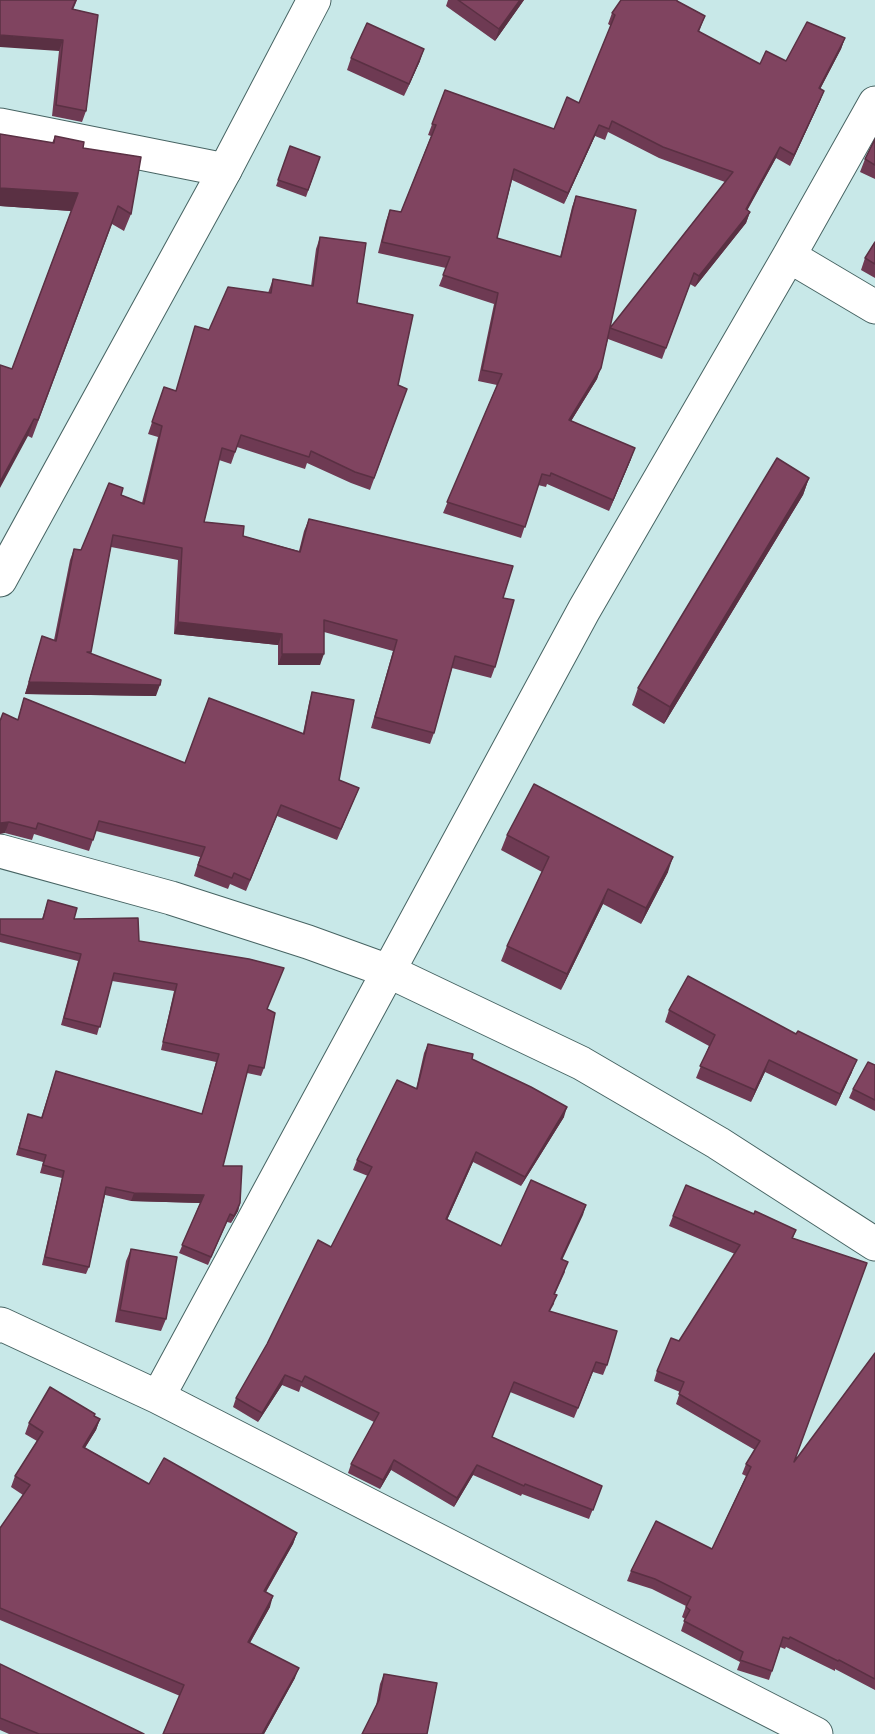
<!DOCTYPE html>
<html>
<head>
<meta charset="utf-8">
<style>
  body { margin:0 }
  canvas { display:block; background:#c8e8e8 }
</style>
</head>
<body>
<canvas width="875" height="1734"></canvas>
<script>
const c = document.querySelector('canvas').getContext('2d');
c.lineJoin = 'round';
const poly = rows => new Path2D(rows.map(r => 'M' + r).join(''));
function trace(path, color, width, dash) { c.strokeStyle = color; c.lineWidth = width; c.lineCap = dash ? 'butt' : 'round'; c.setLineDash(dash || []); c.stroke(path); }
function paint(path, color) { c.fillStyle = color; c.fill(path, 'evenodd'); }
const minor = poly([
  [0,125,225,170],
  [789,256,875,307],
  [0,851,171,898,308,942,388,971,581,1063,718,1143,875,1244],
  [0,1326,1,1324,158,1397,584,610,789,256,875,103],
  [158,1397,816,1734]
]);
const tertiary = poly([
  [0,580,225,170,314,0]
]);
const wall = poly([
  [0,0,77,0,73,10,86,111,82,122,52,116,59,51],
  [448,0,524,0,495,41,446,6],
  [679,2,705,16,699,32,760,64,786,61,845,38,841,49,820,89,824,91,820,101,790,166,776,158,747,210,750,212,746,223,695,287,690,284,662,359,608,339,597,379,571,421,631,459,609,511,547,484,546,487,538,485,521,538,443,513,497,385,478,381,494,304,439,286,446,268,378,253,386,221,390,210,401,212,431,136,428,135,445,90,554,129,579,103,611,26,608,24,612,13],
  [608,132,659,158,725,182,610,328,576,196,572,207,560,257,497,238,512,180,564,204,595,136,605,140],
  [351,58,420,61,404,96,347,70],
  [0,134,52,143,55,136,83,148,131,214,124,231,112,224,32,438,28,436,12,369,71,211,0,206],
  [875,139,875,179,860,172,865,159],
  [290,146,320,157,306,197,276,186],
  [320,237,357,303,398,385,407,389,370,490,351,483,307,463,305,469,237,447,231,464,219,460,204,522,243,536,299,551,304,531,309,519,503,598,495,667,491,678,452,668,434,733,430,744,371,728,393,651,324,632,320,665,278,665,278,645,174,634,178,560,111,547,90,654,156,696,25,694,42,636,54,640,70,560,74,549,81,550,121,495,142,503,158,437,148,434,164,387,176,391,195,326,209,330,268,293,273,279,311,286,316,249],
  [875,242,875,278,861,270,865,258],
  [809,478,803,495,664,724,632,705,638,688],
  [312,692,339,780,359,788,337,840,277,816,246,891,230,884,228,889,194,876,200,857,96,831,89,851,34,834,32,840,5,833,18,719,24,698,185,763,303,733,309,703],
  [507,835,668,872,641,924,603,904,561,990,501,961,507,946,542,872,501,850],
  [48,900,74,919,139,941,267,1009,264,1068,261,1076,247,1073,223,1166,240,1203,238,1211,231,1223,227,1222,208,1265,179,1253,200,1203,131,1201,105,1195,89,1267,86,1274,42,1265,62,1178,40,1173,43,1162,16,1155,28,1114,41,1118,56,1071,202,1114,216,1062,161,1050,174,991,112,981,97,1035,61,1025,78,961,0,942,0,919,42,919],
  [669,1010,852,1072,836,1106,765,1072,751,1102,696,1078,709,1046,665,1022],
  [428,1044,472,1059,564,1117,521,1186,473,1162,447,1220,501,1246,586,1205,562,1259,565,1272,555,1294,554,1304,550,1311,607,1365,603,1375,593,1372,574,1418,510,1392,492,1437,602,1486,589,1519,522,1494,521,1496,473,1475,454,1507,391,1470,380,1489,348,1473,351,1464,374,1422,301,1386,299,1392,282,1385,258,1422,233,1407,236,1398,331,1247,368,1176,353,1170,357,1160,416,1089,424,1053],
  [875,1065,875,1111,849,1098,853,1089],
  [754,1214,796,1230,793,1238,794,1462,875,1353,875,1690,835,1669,835,1671,786,1647,785,1649,780,1647,769,1680,737,1670,740,1662,681,1631,685,1619,682,1617,686,1606,652,1589,627,1581,631,1571,712,1549,746,1476,742,1474,746,1464,755,1450,676,1404,680,1392,654,1381,657,1371,679,1341,735,1254,669,1226,673,1216],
  [131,1249,166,1319,161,1331,115,1322,126,1261],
  [95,1414,94,1416,100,1419,96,1430,85,1448,149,1484,297,1533,293,1544,266,1592,270,1607,250,1643,295,1678,264,1734,163,1734,180,1696,0,1620,0,1528,23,1495,11,1487,15,1476,37,1441,25,1434,29,1423],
  [0,1664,144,1734,9,1734,0,1730],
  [384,1674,427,1734,376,1706,380,1684]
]);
const shadedWall = poly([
  [520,0,524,0,495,41,499,29],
  [0,35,63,40,59,51,0,47],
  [845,38,841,49,815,99,819,88],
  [424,49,420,61,404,96,409,84],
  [824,91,820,101,790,166,794,155],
  [599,125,595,136,564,204,568,193],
  [780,147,776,158,742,220,746,209],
  [0,188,78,193,71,211,0,206],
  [750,212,746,223,695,287,699,276],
  [601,368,597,379,565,431,569,420],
  [34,419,28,436,0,488,0,482],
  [635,448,631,459,609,511,613,500],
  [809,478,803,495,664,724,670,707],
  [178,622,282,634,278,645,174,634],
  [282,654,324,654,320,665,278,665],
  [29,682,160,685,156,696,25,694],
  [9,822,5,833,0,834,0,823],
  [673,857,668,872,641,924,646,908],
  [608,889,603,904,561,990,567,974],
  [769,1060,765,1072,751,1102,755,1090],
  [857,1060,852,1072,836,1106,840,1094],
  [567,1107,564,1117,521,1186,525,1177],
  [476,1152,473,1162,443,1229,446,1219],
  [134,1193,204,1195,201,1203,131,1201],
  [240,1203,238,1211,231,1223,234,1216],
  [586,1205,583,1215,558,1269,561,1259],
  [285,1375,282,1385,258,1422,262,1413],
  [100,1419,96,1430,79,1457,83,1447],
  [394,1460,391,1470,380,1489,383,1480],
  [477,1465,473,1475,454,1507,457,1498],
  [297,1533,293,1544,260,1602,264,1591],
  [273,1596,270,1607,244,1653,248,1642],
  [299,1668,295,1678,264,1734,262,1734]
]);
const building = poly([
  [0,0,76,0,72,9,98,15,86,111,56,105,63,40,0,35,0,0],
  [458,0,520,0,499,29,458,0],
  [621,0,677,0,677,1,705,16,698,31,760,64,766,51,786,61,807,22,845,38,819,88,824,91,794,155,780,147,746,209,750,212,699,276,694,273,666,348,610,328,733,172,663,147,612,121,609,129,599,125,568,193,514,169,497,238,561,257,576,196,636,210,601,368,569,420,635,448,613,500,551,473,550,476,542,474,525,527,447,502,502,374,482,370,498,293,443,275,450,257,382,242,390,210,401,212,436,125,432,124,445,90,554,129,567,97,579,103,615,15,612,13,621,0],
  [367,23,424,49,409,84,351,58,367,23],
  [0,134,54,143,55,136,84,142,83,148,141,157,131,214,118,206,38,420,34,419,0,482,0,365,12,369,78,193,0,188,0,134],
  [875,139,875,165,865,159,875,139],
  [290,146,320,157,308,190,278,180,290,146],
  [320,237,366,243,357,303,413,315,398,385,407,389,374,478,355,472,311,451,309,457,241,435,235,452,222,448,204,522,244,526,243,536,300,552,309,519,513,566,503,598,514,600,495,667,455,656,434,733,375,717,397,640,324,620,324,654,282,654,282,634,178,622,182,548,113,535,91,652,87,652,161,680,160,685,29,682,42,636,56,641,74,549,81,550,109,483,123,488,121,495,144,504,162,426,152,422,164,387,176,391,195,326,209,330,228,287,271,293,273,279,313,286,320,237],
  [875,242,875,264,865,258,875,242],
  [777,458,809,478,670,707,638,688,777,458],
  [312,692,354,700,339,780,359,788,341,829,281,805,250,880,234,873,232,878,198,865,205,847,99,821,93,840,38,823,36,829,9,822,0,823,0,721,3,713,18,720,24,698,185,763,209,698,304,734,312,692],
  [534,784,673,857,646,908,608,889,567,974,507,946,549,857,507,835,534,784],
  [48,900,77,908,74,919,138,918,139,941,249,959,284,968,267,1009,275,1013,264,1068,249,1065,223,1166,242,1166,240,1203,234,1216,230,1214,211,1257,182,1245,204,1195,134,1193,106,1187,89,1267,45,1257,64,1171,43,1165,46,1155,19,1148,28,1114,42,1118,56,1071,202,1114,219,1054,163,1042,177,984,114,973,100,1027,64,1018,81,954,0,934,0,919,43,919,48,900],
  [688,976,796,1034,798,1031,857,1060,840,1094,769,1060,755,1090,700,1066,715,1035,669,1010,688,976],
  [428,1044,473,1054,472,1059,531,1087,567,1107,525,1177,476,1152,446,1219,501,1246,531,1180,586,1205,561,1259,568,1262,554,1294,557,1295,549,1311,617,1331,607,1365,596,1362,578,1408,514,1382,492,1437,602,1486,593,1510,525,1484,524,1486,477,1465,457,1498,394,1460,383,1480,351,1464,379,1413,305,1376,302,1382,285,1375,262,1413,236,1398,267,1344,318,1240,331,1247,372,1167,357,1160,397,1080,417,1089,428,1044],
  [868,1062,875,1065,875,1100,853,1089,868,1062],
  [686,1185,754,1214,755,1211,796,1230,792,1238,867,1263,794,1462,875,1353,875,1679,839,1660,838,1661,790,1637,789,1639,783,1637,772,1671,740,1660,743,1652,684,1621,690,1610,686,1607,691,1597,655,1579,631,1571,656,1521,712,1549,751,1467,746,1464,760,1441,679,1394,684,1382,657,1371,671,1338,679,1341,740,1245,673,1216,686,1185],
  [131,1249,177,1257,166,1319,120,1310,131,1249],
  [50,1387,95,1414,94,1416,100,1419,83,1447,149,1484,164,1458,297,1533,264,1591,273,1596,248,1642,299,1668,262,1734,163,1734,184,1685,0,1608,0,1528,30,1485,15,1476,43,1432,29,1423,50,1387],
  [0,1664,144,1734,39,1734,0,1718,0,1664],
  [384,1674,437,1683,427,1734,362,1734,379,1700,384,1674]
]);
trace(minor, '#476463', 35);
trace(tertiary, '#476463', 35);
trace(minor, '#fff', 33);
trace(tertiary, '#fff', 33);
paint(wall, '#6e3a53');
paint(shadedWall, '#5a3043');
paint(building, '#804460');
trace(building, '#5a3043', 1.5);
</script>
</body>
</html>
